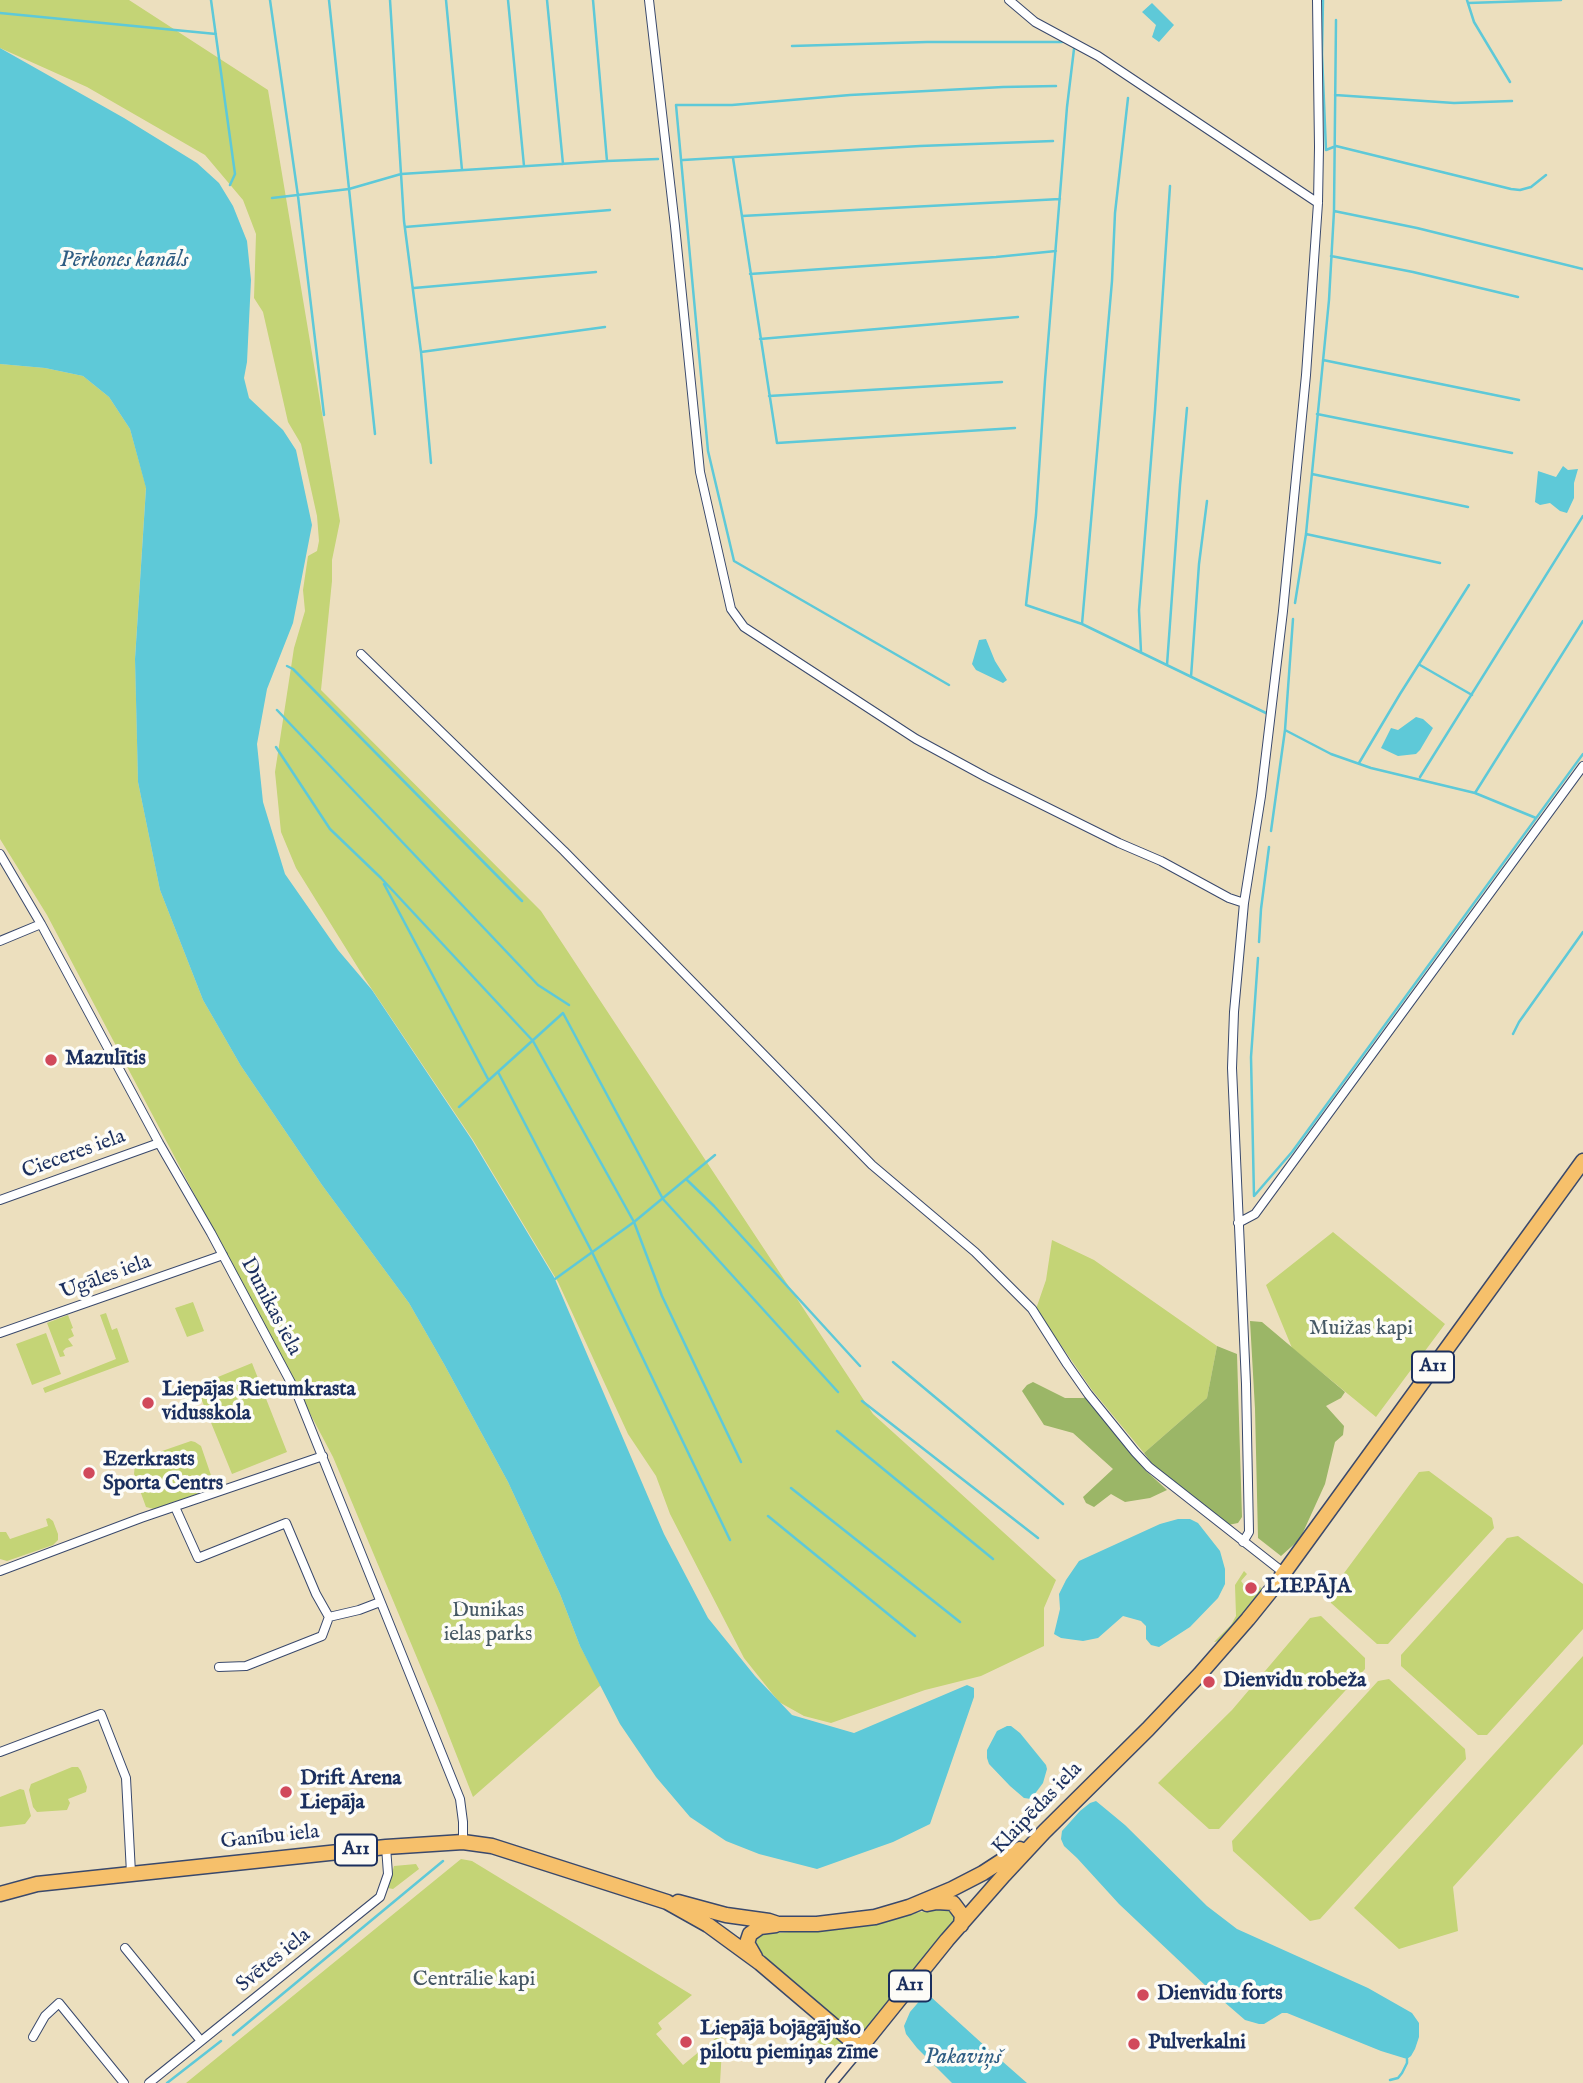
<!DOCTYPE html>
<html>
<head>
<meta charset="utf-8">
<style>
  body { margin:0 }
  canvas { display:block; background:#ecdfbe }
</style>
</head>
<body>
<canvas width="1583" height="2083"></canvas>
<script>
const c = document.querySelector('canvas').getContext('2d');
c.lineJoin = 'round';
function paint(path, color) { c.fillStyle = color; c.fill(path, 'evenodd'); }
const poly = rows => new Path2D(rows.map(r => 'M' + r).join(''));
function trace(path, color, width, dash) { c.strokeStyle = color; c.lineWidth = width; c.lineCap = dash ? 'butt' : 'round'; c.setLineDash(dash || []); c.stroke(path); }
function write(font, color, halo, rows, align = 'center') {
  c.font = font + ' "IM FELL English",serif'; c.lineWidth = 7; c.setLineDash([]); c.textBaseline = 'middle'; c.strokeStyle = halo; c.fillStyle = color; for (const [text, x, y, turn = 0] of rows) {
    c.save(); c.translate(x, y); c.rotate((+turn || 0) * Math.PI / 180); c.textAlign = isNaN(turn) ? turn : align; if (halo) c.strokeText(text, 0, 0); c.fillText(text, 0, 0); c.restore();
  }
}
const green = poly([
  [0,0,129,0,268,90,340,521,332,560,332,581,321,690,541,911,873,1414,1056,1580,1044,1608,1044,1646,981,1676,925,1690,831,1723,804,1716,779,1702,744,1658,670,1514,656,1476,628,1434,558,1282,473,1140,365,979,296,868,281,832,275,772,294,648,305,611,303,590,308,556,317,551,319,541,317,516,301,444,288,422,263,312,254,298,256,234,243,200,205,155,87,87,0,48],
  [0,364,45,368,83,376,109,397,130,429,146,487,135,658,138,782,160,890,203,1000,241,1066,322,1185,409,1303,444,1364,508,1482,560,1594,580,1646,601,1685,473,1797,438,1708,333,1457,47,915,0,839],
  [1333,1232,1445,1324,1376,1417,1292,1348,1266,1285],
  [1052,1240,1094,1260,1217,1346,1207,1398,1144,1453,1092,1390,1036,1309,1046,1280],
  [193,1302,204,1331,187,1337,175,1308],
  [106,1313,112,1330,117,1328,129,1362,45,1393,43,1388,116,1359,100,1315],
  [68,1315,73,1328,71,1329,74,1336,68,1339,73,1346,66,1348,63,1351,65,1356,60,1357,47,1323],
  [46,1333,61,1374,32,1385,16,1344],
  [252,1363,287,1452,232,1474,196,1386],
  [191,1441,195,1442,201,1446,214,1484,212,1489,154,1509,146,1507,134,1474,135,1464,139,1459],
  [1429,1471,1492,1518,1494,1528,1388,1644,1377,1644,1331,1603,1330,1592,1419,1472],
  [49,1518,53,1521,58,1534,58,1540,53,1545,7,1561,0,1559,0,1532,6,1532,10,1539,48,1526,46,1519],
  [1518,1536,1583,1584,1583,1629,1487,1735,1478,1735,1401,1666,1401,1655,1507,1538],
  [1244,1571,1247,1574,1241,1581,1244,1585,1243,1587,1252,1595,1260,1587,1263,1589,1220,1641,1214,1642,1231,1625,1236,1616,1235,1585],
  [1321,1616,1365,1658,1365,1669,1219,1829,1209,1829,1158,1783,1232,1710,1310,1618],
  [1583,1656,1583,1744,1453,1887,1458,1931,1399,1949,1354,1908],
  [1389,1679,1465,1749,1466,1759,1320,1919,1310,1921,1233,1851,1232,1841,1378,1681],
  [72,1767,78,1767,81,1771,87,1787,86,1792,68,1799,70,1803,67,1810,37,1812,33,1807,29,1790,31,1784],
  [20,1789,24,1790,31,1816,25,1824,0,1827,0,1797],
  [461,1859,472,1861,692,1995,658,2023,662,2029,656,2034,683,2065,723,2032,720,2083,186,2083],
  [416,1864,419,1869,393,1889,388,1888,394,1866],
  [948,1908,954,1913,955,1921,866,2031,862,2033,851,2032,763,1958,756,1942,759,1935,763,1934,829,1929,926,1911],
  [817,2022,823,2024,843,2041,846,2055,842,2061,806,2033,808,2025]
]);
const forest = poly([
  [1250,1321,1262,1322,1345,1392,1341,1398,1326,1406,1344,1426,1343,1435,1335,1442,1325,1484,1300,1539,1281,1556,1258,1538,1255,1409],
  [1217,1346,1237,1354,1242,1517,1238,1523,1228,1525,1153,1465,1144,1453,1207,1398],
  [1033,1382,1065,1398,1086,1398,1145,1470,1167,1490,1150,1498,1125,1502,1111,1494,1094,1507,1086,1503,1083,1497,1113,1469,1073,1433,1044,1425,1022,1391,1027,1385]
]);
const water = poly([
  [1152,3,1174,25,1159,42,1152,37,1156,25,1142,12],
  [0,48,124,118,197,163,219,183,233,206,247,241,251,280,247,362,244,378,249,398,283,430,296,450,312,525,293,623,267,689,257,744,263,802,285,874,338,950,372,990,472,1140,554,1277,664,1534,708,1618,755,1676,792,1715,854,1733,967,1685,974,1688,974,1697,930,1824,893,1842,817,1869,759,1854,726,1841,690,1817,656,1777,620,1724,580,1646,560,1594,508,1482,444,1364,409,1303,322,1185,241,1066,203,1000,160,890,138,782,135,659,146,488,130,429,109,397,83,376,45,368,0,364],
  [1563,466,1568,470,1578,469,1574,483,1574,498,1567,513,1560,511,1550,503,1540,505,1535,502,1538,471,1556,477],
  [986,639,995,661,1007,680,1003,683,976,670,972,664,979,640],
  [1416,717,1423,719,1433,728,1420,750,1416,754,1398,756,1381,748,1391,728,1398,730],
  [1178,1519,1190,1519,1198,1523,1220,1551,1225,1569,1225,1584,1218,1598,1190,1627,1159,1647,1151,1645,1146,1639,1146,1626,1141,1621,1123,1616,1098,1638,1083,1641,1061,1638,1054,1634,1060,1609,1059,1594,1066,1580,1079,1561,1160,1524],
  [1007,1726,1011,1726,1020,1733,1046,1765,1047,1769,1043,1783,1031,1799,1024,1798,1010,1786,989,1764,987,1758,987,1750,997,1731],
  [1096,1801,1125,1825,1207,1906,1237,1929,1368,1988,1412,2013,1419,2023,1419,2037,1415,2049,1411,2056,1407,2059,1381,2051,1287,2013,1282,2013,1264,2024,1259,2024,1245,2020,1208,1988,1119,1904,1077,1858,1064,1846,1061,1839,1062,1831,1080,1811,1090,1803],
  [931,1997,986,2047,1027,2083,952,2083,917,2048,906,2034,904,2026,910,2012,922,1998]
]);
const stream = poly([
  [211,0,235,174,230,185],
  [270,0,298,196,324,415],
  [329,0,375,434],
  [390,0,404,221,421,352,431,463],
  [446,0,462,170],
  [508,0,524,166],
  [547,0,563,164],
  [1323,0,1322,54,1326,150,1336,146,1511,189,1520,190,1531,187,1546,175],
  [1467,0,1474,22,1510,82],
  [1468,3,1561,0],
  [0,13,216,34],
  [792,46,927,42,1062,42],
  [1074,49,1067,107,1045,380,1036,515,1026,605,1082,624,1268,714],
  [1335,95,1454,103,1512,101],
  [733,158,777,443,1015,428],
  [683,160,920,146,1053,141],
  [607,161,658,159],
  [272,198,349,189,401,174,607,161,593,0],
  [1334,211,1417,228,1583,269],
  [742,216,1060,199],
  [405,227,610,210],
  [1331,256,1413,272,1518,297],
  [750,274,996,257,1056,251],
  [414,288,596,272],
  [760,339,1018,317],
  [421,352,605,327],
  [1323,360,1519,400],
  [769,396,1002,382],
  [1317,414,1512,453],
  [1312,474,1468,507],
  [1306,534,1440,563],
  [1295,603,1306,534,1329,300,1334,211,1336,20],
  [1293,619,1285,730,1331,754,1371,768,1475,793,1536,818],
  [1082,624,1112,281,1115,213,1128,98],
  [1141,652,1139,610,1155,410,1170,186],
  [1167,665,1180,485,1187,408],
  [1420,665,1472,695],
  [287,666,293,669,522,901],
  [1191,677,1199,564,1207,501],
  [949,685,734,561,708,451,676,105,732,105,850,95,1003,87,1056,86],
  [277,710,538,985,569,1005],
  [276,747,330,829,381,878,533,1041,634,1222,662,1296,741,1462],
  [1359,763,1400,694,1469,585],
  [1420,777,1583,516],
  [1475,793,1583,621],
  [1271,831,1285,730],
  [384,884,488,1079],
  [1259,942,1261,909,1269,847],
  [1258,958,1251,1057,1254,1196,1292,1152,1583,754],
  [1513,1034,1519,1022,1583,932],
  [498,1072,592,1252,730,1540],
  [459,1107,563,1013,663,1199,838,1392],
  [686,1179,714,1206,860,1366],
  [555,1279,634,1222,715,1155],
  [893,1362,1063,1504],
  [862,1401,1038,1538],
  [837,1431,993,1559],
  [791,1488,960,1622],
  [768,1516,915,1636],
  [233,2035,443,1861],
  [1390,2080,1398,2078,1402,2073,1407,2063,1407,2059],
  [167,2083,221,2041]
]);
const street = poly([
  [649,0,675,226,700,472,731,609,744,627,916,739,986,777,1119,843,1161,861,1229,898,1244,903],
  [1009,0,1035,22,1098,56,1318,203],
  [361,654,564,851,872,1165,975,1252,1032,1309,1067,1364,1088,1394,1135,1452,1149,1467,1284,1573],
  [0,854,41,924,159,1143,211,1233,297,1394,460,1799,463,1822,463,1842],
  [0,941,41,924],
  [0,1200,159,1143],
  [1238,1223,1255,1214,1583,766],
  [0,1333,223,1255],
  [175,1507,198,1558,286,1523,316,1594,329,1617,359,1610,380,1602],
  [1243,1542,1249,1532,1246,1384,1232,1068,1234,1012,1244,903,1261,796,1283,611,1306,375,1318,203,1319,147,1317,0],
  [0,1571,141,1518,323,1456],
  [219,1667,246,1666,322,1636,329,1617],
  [0,1752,101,1714,126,1778,131,1873],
  [125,1948,201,2041],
  [33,2037,45,2016,59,2003,124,2083],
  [149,2083,380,1897,388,1874,386,1847]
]);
const secondary = poly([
  [831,2083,860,2048]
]);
const highway = poly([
  [0,1894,37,1884,386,1847,463,1842,492,1846,667,1902,708,1925,760,1963,860,2048,947,1940,1004,1875,1044,1832,1148,1729,1200,1674,1248,1619,1273,1588,1583,1161],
  [678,1902,726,1915,769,1921,778,1924,817,1924,875,1917,909,1907,952,1889,983,1873,1020,1849],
  [927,1904,937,1902,953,1903,962,1915,961,1925],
  [755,1957,747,1943,750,1934,760,1927,776,1925]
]);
const markers = [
  [51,1060,7,"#d1495b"],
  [148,1403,7,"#d1495b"],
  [89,1473,7,"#d1495b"],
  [1251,1588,7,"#d1495b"],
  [1209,1682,7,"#d1495b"],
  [286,1792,7,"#d1495b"],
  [1143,1995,7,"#d1495b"],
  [686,2042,7,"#d1495b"],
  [1134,2044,7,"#d1495b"]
];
const shields = [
  [1433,1367,42],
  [356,1850,42],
  [910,1986,42]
];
const shieldNames = [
  ["A11",1433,1367],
  ["A11",356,1850],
  ["A11",910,1986]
];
const poiNames = [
  ["Mazulītis",65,1060],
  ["Liepājas Rietumkrasta",162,1391],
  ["vidusskola",162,1415],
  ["Ezerkrasts",103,1461],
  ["Sporta Centrs",103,1485],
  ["LIEPĀJA",1265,1588],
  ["Dienvidu robeža",1223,1682],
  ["Drift Arena",300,1780],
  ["Liepāja",300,1804],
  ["Dienvidu forts",1157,1995],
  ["Liepājā bojāgājušo",700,2030],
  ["pilotu piemiņas zīme",700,2054],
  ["Pulverkalni",1148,2044]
];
const streetNames = [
  ["Cieceres iela",74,1155,-20],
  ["Ugāles iela",106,1278,-20],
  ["Dunikas iela",270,1307,62],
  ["Klaipēdas iela",1038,1809,-46],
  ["Ganību iela",270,1838,-6],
  ["Svētes iela",274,1961,-39]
];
const parkNames = [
  ["Muižas kapi",1361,1330],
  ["Dunikas",488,1612],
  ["ielas parks",488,1636],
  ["Centrālie kapi",474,1981]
];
const waterNames = [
  ["Pērkones kanāls",124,261],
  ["Pakaviņš",963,2058]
];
paint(green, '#c4d476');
paint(forest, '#9bb667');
paint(water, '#5ec9d8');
trace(stream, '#5ec9d8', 2.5);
trace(street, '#3a496c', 10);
trace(secondary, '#3a496c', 13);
trace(highway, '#3a496c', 17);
trace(street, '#fff', 8);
trace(secondary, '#fbe6c4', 10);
trace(highway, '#f6c06b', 14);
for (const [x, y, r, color] of markers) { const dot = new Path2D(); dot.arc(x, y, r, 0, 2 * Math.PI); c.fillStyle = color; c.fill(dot); trace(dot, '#fdfcf7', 2.5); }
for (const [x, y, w] of shields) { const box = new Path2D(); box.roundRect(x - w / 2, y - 15.5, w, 31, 5); c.fillStyle = '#fdfcf7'; c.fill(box); trace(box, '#1b2f5e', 2); }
write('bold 19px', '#1b2f5e', null, shieldNames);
write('bold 21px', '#1b2f5e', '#fdfcf7', poiNames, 'left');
write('21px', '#1b2f5e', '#fdfcf7', streetNames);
write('21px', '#455864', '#fdfcf7', parkNames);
write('italic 23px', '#2f5d83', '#fdfcf7', waterNames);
</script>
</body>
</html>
